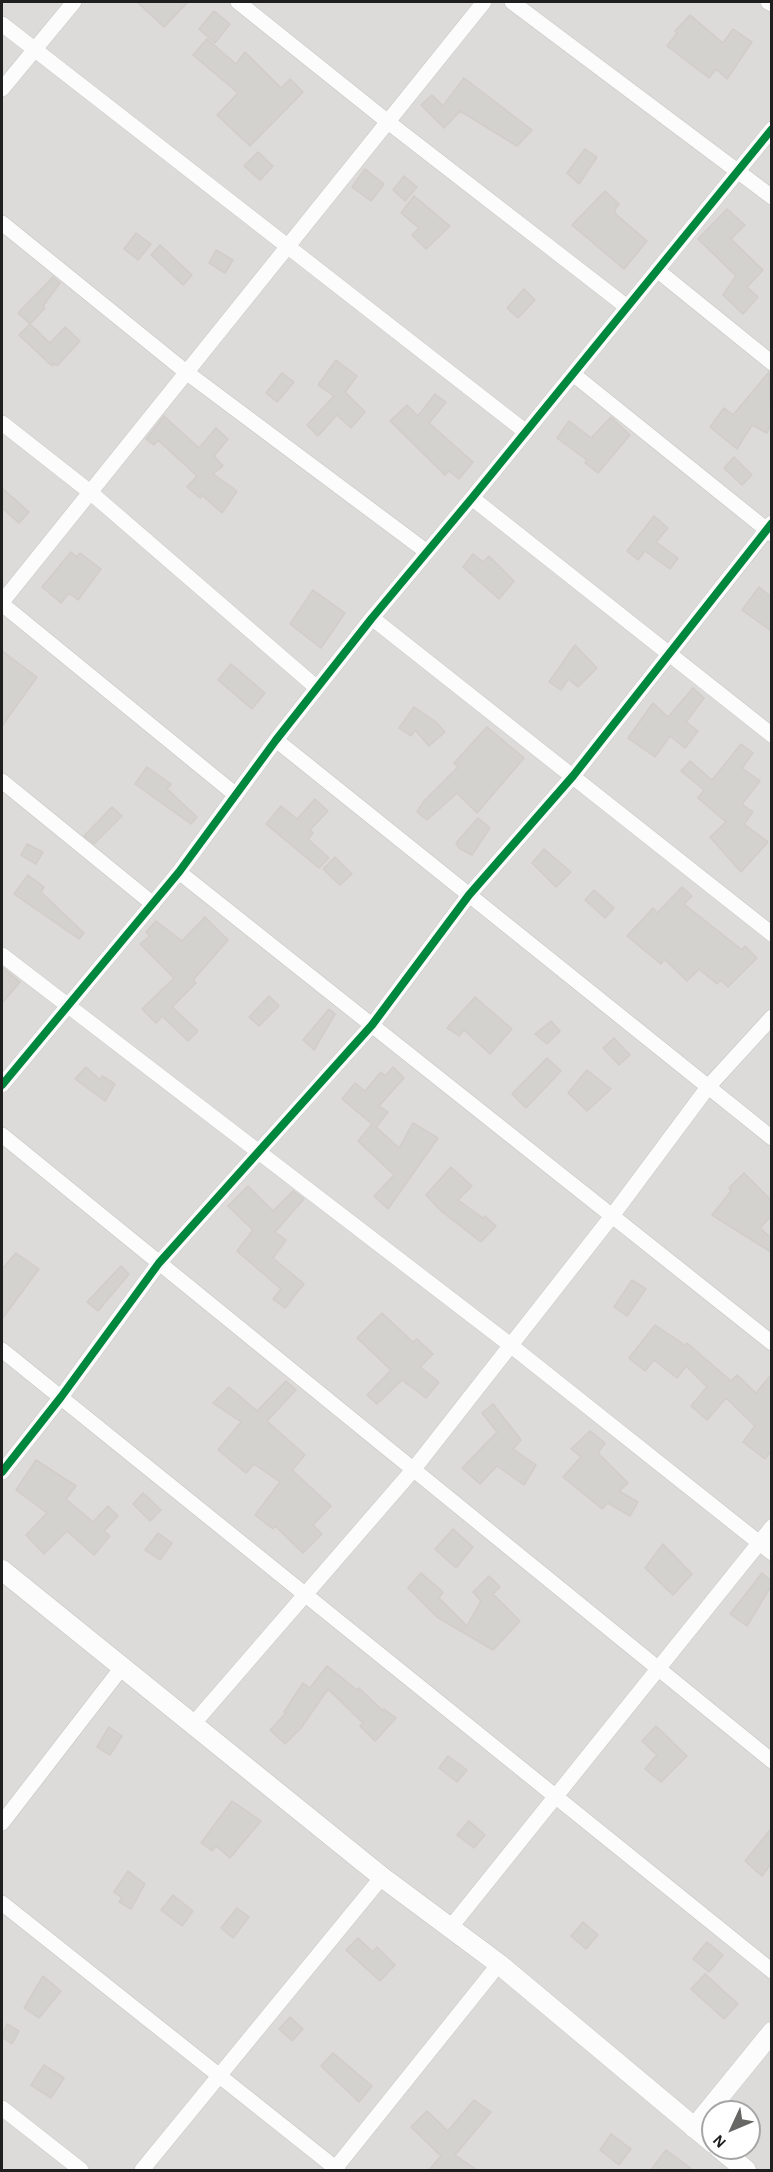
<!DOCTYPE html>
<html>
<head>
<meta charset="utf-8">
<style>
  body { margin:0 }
  #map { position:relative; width:773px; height:2172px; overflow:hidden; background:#edece8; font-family:"Alegreya Sans",sans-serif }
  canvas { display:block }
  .frame { position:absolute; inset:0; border:3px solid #1f1f1f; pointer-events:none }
  .north { position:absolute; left:701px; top:2100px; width:60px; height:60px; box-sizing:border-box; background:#fff; border:2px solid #a5a5a5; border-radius:50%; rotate:226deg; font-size:16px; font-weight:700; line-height:24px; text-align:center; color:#1f1f1f }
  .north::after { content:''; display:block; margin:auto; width:21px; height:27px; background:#676765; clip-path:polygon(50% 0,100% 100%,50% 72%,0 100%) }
</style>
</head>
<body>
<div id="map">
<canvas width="773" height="2172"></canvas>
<div class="frame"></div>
<div class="north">N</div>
</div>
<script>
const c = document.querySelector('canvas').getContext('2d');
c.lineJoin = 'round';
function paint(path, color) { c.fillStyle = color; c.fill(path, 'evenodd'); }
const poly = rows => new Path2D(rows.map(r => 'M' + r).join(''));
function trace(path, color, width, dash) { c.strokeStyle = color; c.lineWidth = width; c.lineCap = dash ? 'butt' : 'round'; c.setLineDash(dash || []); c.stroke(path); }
const residential = poly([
  [2,2,771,2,771,2170,2,2170],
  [713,2112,749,2112,749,2148,713,2148]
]);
const building = poly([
  [137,2,188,2,164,27,137,2],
  [214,11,230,24,215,43,199,29,214,11],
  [690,15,723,43,733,29,752,42,727,79,716,69,709,78,667,46,677,33,675,31,690,15],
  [207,39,236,64,245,52,281,88,290,79,303,92,250,146,217,115,238,93,193,55,207,39],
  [464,78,532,130,517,146,460,111,444,128,421,105,432,95,443,106,464,78],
  [585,149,597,157,579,184,567,173,585,149],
  [258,152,273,166,260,180,244,166,258,152],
  [365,169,384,184,371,201,352,187,365,169],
  [404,176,417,187,405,201,393,190,404,176],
  [605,191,619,204,614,211,618,216,647,241,624,269,572,225,605,191],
  [414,196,450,226,426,249,412,235,419,228,401,213,414,196],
  [727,209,745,225,731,239,763,270,747,287,758,297,743,314,723,295,736,276,698,239,727,209],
  [136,233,151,244,138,260,124,249,136,233],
  [160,245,192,275,183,285,151,255,160,245],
  [216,250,233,260,225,273,209,263,216,250],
  [53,277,60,283,43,306,45,308,30,324,18,313,53,277],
  [524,289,535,300,518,318,507,308,524,289],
  [30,324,50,343,65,327,80,341,57,366,54,363,52,366,19,335,30,324],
  [336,360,357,376,345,392,365,412,351,428,337,415,318,436,307,425,334,396,318,385,336,360],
  [769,372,771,423,767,433,752,425,737,449,710,427,724,408,733,415,769,372],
  [282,373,294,382,277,402,266,393,282,373],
  [435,394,446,402,429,423,473,462,459,479,449,471,445,475,390,421,407,405,418,416,435,394],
  [164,416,199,448,216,428,228,439,214,456,223,466,213,474,237,491,222,513,202,495,200,498,187,487,197,476,158,440,154,445,146,439,164,416],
  [611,417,630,435,598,473,585,463,587,460,557,438,569,421,591,438,611,417],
  [734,457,752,475,742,485,724,468,734,457],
  [2,488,29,512,19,523,2,508,2,488],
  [654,516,668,528,656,542,678,558,670,569,645,551,638,560,627,551,654,516],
  [71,552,77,557,80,553,101,569,78,600,69,593,61,603,42,587,71,552],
  [473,554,483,562,489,556,514,581,499,599,463,567,473,554],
  [759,587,771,597,771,631,742,610,759,587],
  [313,590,345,613,321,648,290,624,313,590],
  [575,645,597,668,578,687,568,679,561,690,549,682,575,645],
  [2,651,37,677,2,726,2,651],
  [231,664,265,693,252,709,218,680,231,664],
  [693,688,704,698,686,722,698,731,685,748,670,736,655,757,628,738,653,703,668,717,693,688],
  [414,707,436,722,445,732,429,746,415,730,411,736,399,728,414,707],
  [487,727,524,758,477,813,457,793,427,820,417,812,424,801,458,767,454,763,487,727],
  [741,744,753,753,742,768,760,781,742,804,753,812,744,824,768,842,741,872,710,837,726,822,698,798,704,790,681,771,690,761,712,780,741,744],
  [147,767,171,784,167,789,197,817,191,824,135,784,147,767],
  [315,799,328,811,310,830,313,833,308,839,329,858,319,868,266,824,281,806,297,819,315,799],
  [112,807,122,816,94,844,84,836,112,807],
  [478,818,490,828,472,855,459,848,456,843,478,818],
  [27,844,43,852,36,864,21,855,27,844],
  [544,849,571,872,556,887,532,863,544,849],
  [335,857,352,874,340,885,323,869,335,857],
  [28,875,44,887,41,892,84,933,79,939,14,894,28,875],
  [682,887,692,896,684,904,742,950,745,946,757,958,728,987,720,980,717,984,699,969,687,981,664,959,661,964,627,936,653,908,657,913,682,887],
  [594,890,614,908,605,918,585,900,594,890],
  [205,917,228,940,193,980,196,983,172,1007,198,1031,188,1041,162,1016,156,1023,142,1009,174,978,140,944,150,936,146,932,156,921,182,941,205,917],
  [2,967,20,982,2,1003,2,967],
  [269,996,279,1006,259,1026,249,1017,269,996],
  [475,997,512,1029,490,1054,464,1030,459,1036,447,1028,475,997],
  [329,1009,335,1014,314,1050,303,1040,329,1009],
  [551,1021,560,1031,547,1044,535,1034,551,1021],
  [614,1038,630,1055,619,1065,603,1048,614,1038],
  [547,1058,561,1071,526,1108,512,1094,547,1058],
  [86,1067,100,1080,102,1076,115,1084,105,1101,75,1079,86,1067],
  [393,1067,404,1078,379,1106,388,1112,376,1127,399,1148,413,1123,438,1138,388,1209,374,1196,394,1175,358,1141,372,1124,342,1099,355,1083,365,1091,381,1072,385,1076,393,1067],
  [587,1070,611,1089,587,1111,568,1093,587,1070],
  [451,1167,472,1186,458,1200,483,1218,485,1216,496,1226,481,1242,441,1211,426,1195,451,1167],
  [744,1173,771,1200,771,1216,760,1228,771,1238,771,1252,712,1215,731,1191,729,1188,744,1173],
  [248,1186,273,1211,293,1191,304,1199,275,1232,286,1240,273,1258,304,1284,285,1308,273,1299,281,1289,237,1251,253,1230,228,1206,248,1186],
  [16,1253,39,1269,2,1319,2,1269,16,1253],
  [121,1266,129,1274,98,1311,87,1302,121,1266],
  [632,1280,646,1289,627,1316,614,1307,632,1280],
  [382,1313,413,1342,417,1339,433,1354,420,1367,439,1382,426,1398,402,1380,377,1404,367,1395,391,1370,357,1338,382,1313],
  [655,1325,685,1345,687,1343,731,1381,737,1375,756,1393,771,1375,771,1451,765,1459,743,1442,755,1426,726,1398,707,1420,691,1406,707,1387,686,1366,677,1378,654,1360,645,1371,629,1358,655,1325],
  [286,1381,296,1390,267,1421,305,1455,292,1470,331,1506,313,1525,322,1534,303,1553,275,1526,273,1529,255,1515,280,1482,254,1464,246,1473,218,1450,241,1422,213,1403,229,1387,257,1411,286,1381],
  [493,1404,521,1440,513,1449,536,1465,524,1485,497,1466,480,1484,462,1468,497,1432,482,1413,493,1404],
  [590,1431,605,1443,598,1453,628,1483,619,1491,638,1502,630,1516,608,1503,602,1509,563,1477,581,1457,571,1449,590,1431],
  [36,1460,76,1486,66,1499,93,1522,108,1506,118,1516,104,1531,110,1536,94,1555,67,1531,44,1554,26,1535,47,1513,16,1490,36,1460],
  [143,1493,161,1510,150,1521,133,1504,143,1493],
  [453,1529,473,1547,456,1568,435,1549,453,1529],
  [158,1533,172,1543,160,1560,145,1550,158,1533],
  [663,1544,692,1574,673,1595,645,1568,663,1544],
  [421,1573,443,1592,439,1598,467,1626,481,1601,473,1592,489,1576,500,1587,493,1594,520,1621,493,1650,437,1617,408,1588,421,1573],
  [762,1573,771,1581,771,1586,747,1626,730,1614,762,1573],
  [327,1666,357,1690,359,1688,383,1711,384,1709,396,1718,375,1741,360,1726,363,1723,328,1689,301,1728,285,1744,270,1730,286,1713,284,1712,303,1683,310,1688,327,1666],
  [656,1726,687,1756,661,1782,645,1769,657,1755,642,1741,656,1726],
  [109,1727,122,1736,110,1755,97,1747,109,1727],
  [448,1756,467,1770,457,1782,439,1768,448,1756],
  [232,1801,261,1821,230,1858,216,1846,212,1851,201,1843,232,1801],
  [469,1821,485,1835,474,1848,457,1835,469,1821],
  [771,1829,771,1864,762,1876,745,1861,771,1829],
  [128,1871,145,1884,131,1909,119,1902,122,1898,114,1892,128,1871],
  [173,1895,193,1911,182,1926,161,1910,173,1895],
  [237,1908,249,1917,233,1938,221,1928,237,1908],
  [583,1922,598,1935,586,1949,571,1936,583,1922],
  [358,1938,373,1952,377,1947,395,1965,380,1981,346,1950,358,1938],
  [707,1942,723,1955,709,1972,693,1959,707,1942],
  [705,1974,738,2004,724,2019,691,1989,705,1974],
  [43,1976,61,1991,39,2018,24,2008,43,1976],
  [290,2017,303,2029,292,2041,279,2029,290,2017],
  [7,2024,19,2031,12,2044,2,2037,7,2024],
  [333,2053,372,2086,359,2102,321,2066,333,2053],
  [44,2065,64,2078,51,2098,31,2085,44,2065],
  [474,2100,491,2112,455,2155,477,2170,429,2170,441,2156,411,2127,427,2111,448,2131,474,2100],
  [611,2134,631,2149,619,2165,600,2150,611,2134],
  [666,2150,693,2170,651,2170,666,2150]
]);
const minor = poly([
  [238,2,388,122,627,307],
  [512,2,772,197],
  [768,2,772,4],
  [2,24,526,432],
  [2,89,74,2],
  [2,223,186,372,427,552],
  [657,270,772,363],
  [573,374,772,534],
  [2,423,90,492,317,688],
  [472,498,772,735],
  [2,602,484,2],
  [2,604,236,795],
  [372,618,772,934],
  [276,740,772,1138],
  [2,781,153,904],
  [179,872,772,1343],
  [2,955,509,1344,772,1553],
  [2,1085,179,872,276,740,372,618,472,498,772,129],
  [2,1135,772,1761],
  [2,1350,772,1971],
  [2,1472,61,1397,159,1263,372,1025,469,895,573,776,772,523],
  [194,1723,413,1470,612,1216,708,1087,772,1017],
  [2,1823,123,1666],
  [2,1903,338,2170],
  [450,1928,772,1527],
  [2,2108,81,2170],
  [142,2170,382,1877],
  [334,2170,499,1964]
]);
const tertiary = poly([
  [2,1570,382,1877,499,1964,713,2143],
  [694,2128,772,2032],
  [719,2148,746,2170]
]);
const cycleway = poly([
  [2,1085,179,872,276,740,372,618,472,498,772,129],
  [2,1472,61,1397,159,1263,372,1025,469,895,573,776,772,523]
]);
paint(residential, '#dcdbd9');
paint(building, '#d4d2cf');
trace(building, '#d1cdc9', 1.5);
trace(minor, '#c6c6c4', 16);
trace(tertiary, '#c6c6c4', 21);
trace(minor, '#fcfcfc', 15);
trace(tertiary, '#fcfcfc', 20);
trace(cycleway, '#00873e', 8);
</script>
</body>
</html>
